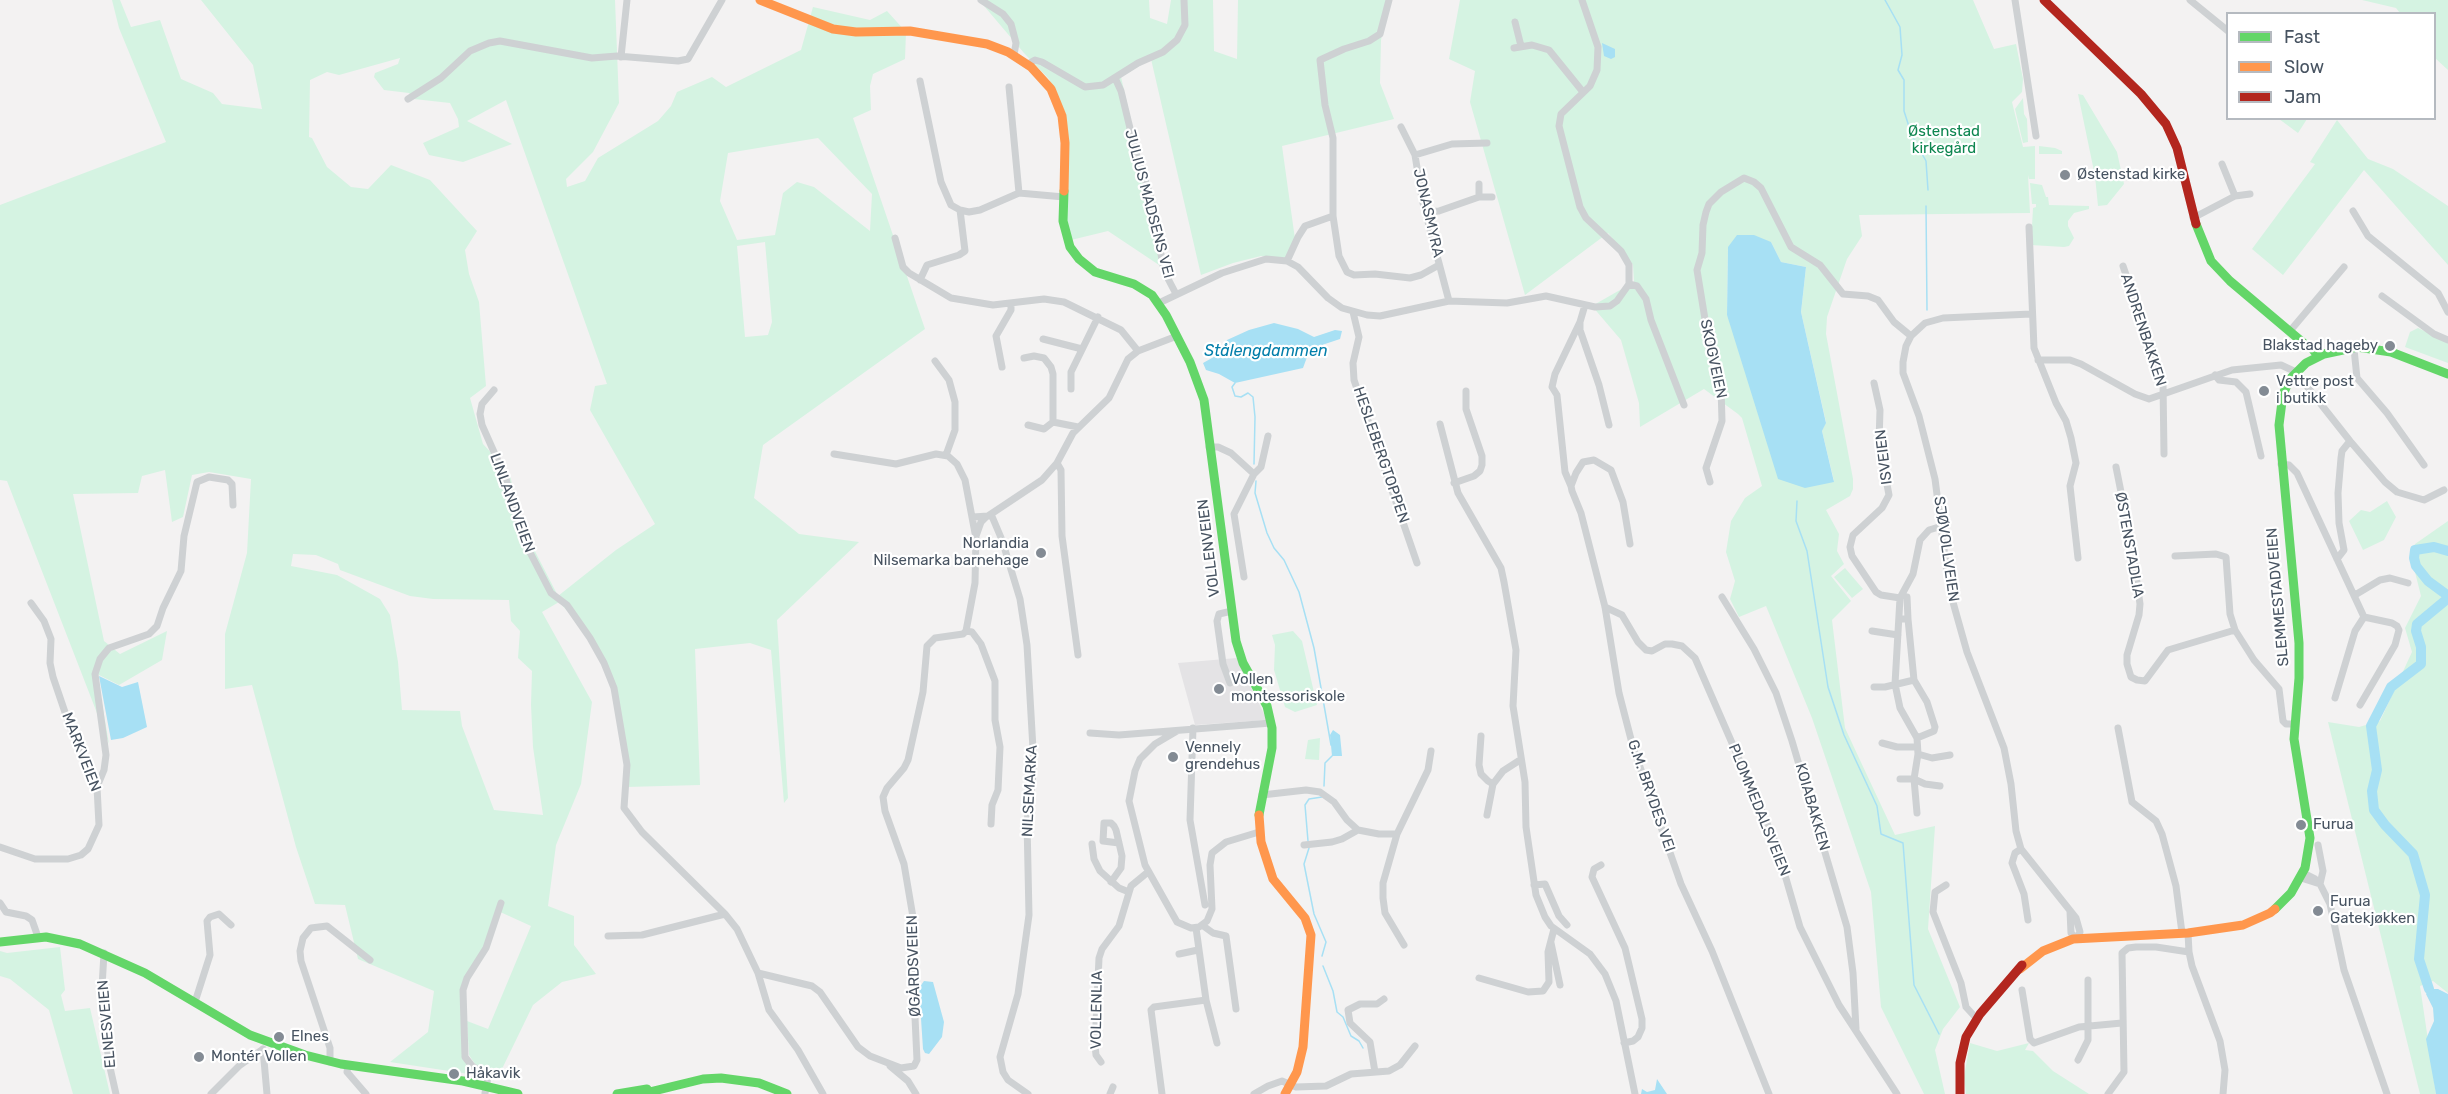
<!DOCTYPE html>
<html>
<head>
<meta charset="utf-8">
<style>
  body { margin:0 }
  #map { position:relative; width:2448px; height:1094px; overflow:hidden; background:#f3f2f2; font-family:Rubik,sans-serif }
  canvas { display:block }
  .legend { position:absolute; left:2226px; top:12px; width:210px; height:108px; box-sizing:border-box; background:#fff; border:2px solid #b5bac0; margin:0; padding:8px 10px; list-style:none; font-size:18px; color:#475361 }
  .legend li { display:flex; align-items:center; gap:12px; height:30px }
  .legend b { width:30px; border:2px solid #b5bac0 }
</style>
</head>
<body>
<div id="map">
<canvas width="2448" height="1094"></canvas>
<ul class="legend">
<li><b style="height:8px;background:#63d668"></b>Fast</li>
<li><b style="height:8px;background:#ff974d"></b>Slow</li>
<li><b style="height:8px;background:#b3261e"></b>Jam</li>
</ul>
</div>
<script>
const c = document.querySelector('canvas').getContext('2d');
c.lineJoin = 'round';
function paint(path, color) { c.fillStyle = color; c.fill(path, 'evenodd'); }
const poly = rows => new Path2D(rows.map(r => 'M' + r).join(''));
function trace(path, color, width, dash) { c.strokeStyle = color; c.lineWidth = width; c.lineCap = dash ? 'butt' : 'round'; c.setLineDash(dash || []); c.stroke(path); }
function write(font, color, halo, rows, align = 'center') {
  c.font = font + ' Rubik,sans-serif'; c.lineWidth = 4.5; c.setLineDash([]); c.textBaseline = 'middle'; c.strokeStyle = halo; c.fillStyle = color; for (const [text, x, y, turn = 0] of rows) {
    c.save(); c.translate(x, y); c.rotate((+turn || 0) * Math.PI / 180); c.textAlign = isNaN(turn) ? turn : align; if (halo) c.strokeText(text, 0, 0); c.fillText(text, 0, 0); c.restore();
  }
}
const education = poly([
  [1237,658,1267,720,1195,725,1178,663]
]);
const green = poly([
  [112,0,120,0,131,27,160,20,181,79,213,93,222,104,262,109,253,65,201,0,615,0,619,103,593,152,566,179,567,187,585,181,598,158,658,121,671,106,677,92,712,77,726,87,801,50,813,7,870,20,887,11,906,32,905,59,873,74,870,86,871,110,853,118,925,329,763,445,754,498,799,534,859,542,777,620,788,798,784,803,771,650,750,643,695,649,700,785,626,787,629,768,616,687,591,637,559,602,542,612,592,702,581,784,556,845,548,906,574,916,574,945,596,974,562,982,533,1005,500,1073,490,1074,475,1064,469,1055,467,1021,488,1029,531,926,498,911,483,954,466,977,463,1051,482,1076,390,1062,428,1032,434,991,358,959,345,905,315,904,296,847,252,685,225,689,225,634,247,553,251,479,209,472,192,475,183,517,172,522,165,470,142,476,138,493,73,494,104,641,120,654,167,631,162,660,119,685,97,674,109,744,7,481,0,480,0,205,166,142,119,28],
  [400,58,398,64,375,73,374,77,384,90,409,93,414,99,450,103,458,119,459,127,423,143,429,155,463,162,512,144,467,121,506,100,607,384,595,386,590,410,655,524,616,550,558,596,524,530,509,472,483,444,470,398,486,386,479,302,469,274,465,250,477,231,430,180,391,165,368,189,351,187,327,167,312,138,309,137,310,80,327,72,339,75],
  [818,138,872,194,870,231,814,187,797,182,783,193,775,235,737,240,720,201,728,153],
  [765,242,772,322,768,335,745,337,737,246],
  [293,554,316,555,338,564,340,570,410,596,433,599,509,600,511,621,520,631,518,658,532,671,531,705,533,747,543,815,494,810,462,726,460,711,402,710,398,662,390,615,380,599,337,575,291,566],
  [979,0,1149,0,1150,18,1167,24,1171,0,1213,0,1214,51,1237,59,1238,0,1390,0,1381,40,1380,83,1394,119,1282,146,1295,239,1287,259,1261,256,1233,263,1201,275,1151,59,1121,77,1165,269,1108,231,1071,240,1067,221,1066,114,1049,79,1024,53],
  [1460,0,1973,0,1994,49,2016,44,2023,79,2022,92,2012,102,2023,147,2035,146,2035,179,2029,179,2028,175,2030,213,1859,215,1862,236,1847,259,1827,317,1826,334,1853,479,1853,489,1850,496,1826,510,1839,534,1837,551,1844,564,1831,576,1851,601,1832,620,1845,728,1895,835,1935,826,1928,929,1960,1007,1943,1029,1935,1050,1945,1094,1924,1094,1881,1007,1871,892,1812,718,1766,606,1739,617,1730,599,1735,581,1726,552,1731,521,1745,498,1762,486,1742,418,1738,414,1704,389,1640,427,1639,403,1621,340,1592,306,1634,282,1633,265,1608,233,1525,295,1470,102,1475,71,1449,59],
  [1771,242,1781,262,1806,267,1801,312,1826,422,1822,431,1834,481,1727,315,1728,247],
  [2362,0,2448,0,2448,70,2435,58,2434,14,2400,13,2396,8],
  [2078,94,2083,95,2117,152,2124,184,2107,205,2098,206,2095,176],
  [2023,98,2024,114,2027,119,2028,142,2023,143,2015,109],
  [2279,119,2307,119,2298,133],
  [2337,120,2368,159,2393,169,2448,206,2448,265,2364,170,2283,275,2252,249,2315,164,2310,162],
  [2039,146,2055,148,2062,151,2062,154,2039,154],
  [2030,183,2042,185,2046,197,2048,197,2049,205,2089,206,2089,209,2074,213,2068,221,2068,226,2074,238,2069,246,2064,247,2031,245,2033,208,2036,207,2036,204,2032,204],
  [2418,328,2448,342,2448,363,2405,347,2410,332],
  [2387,501,2396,517,2384,540,2363,550,2349,521,2361,510,2370,512],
  [2448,521,2448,993,2433,981,2420,986,2436,1094,2420,1094,2328,722,2359,727,2380,721,2412,652,2405,628,2421,596,2411,556,2415,544],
  [1845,568,1863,589,1852,598,1834,577],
  [1293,631,1302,641,1317,705,1295,712,1285,707,1274,670,1275,645,1272,635],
  [1320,738,1319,760,1305,759,1308,740],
  [60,947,65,990,61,995,65,1011,90,1008,110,1094,73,1094,49,1010,10,979,0,976,0,951,7,953],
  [1970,1043,1997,1051,2029,1043,2025,1050,2033,1051,2053,1071,2089,1094,1966,1094,1964,1077]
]);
const water = poly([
  [1602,43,1615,49,1615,57,1611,59,1604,56],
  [1737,235,1754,235,1771,242,1781,262,1806,267,1801,312,1826,423,1822,431,1834,482,1805,488,1778,479,1727,315,1728,247],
  [1274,323,1298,329,1314,337,1335,330,1342,331,1340,339,1310,349,1303,368,1235,383,1219,374,1206,370,1203,363,1221,353,1227,340,1249,330],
  [99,676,122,687,138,682,147,727,123,738,111,740],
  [1333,730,1340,735,1342,756,1332,756,1330,735],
  [924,981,933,982,944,1022,942,1037,929,1054,925,1053,923,1049,919,988],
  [2429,989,2438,989,2448,994,2448,1094,2436,1094,2426,1039,2434,1021,2433,1008,2426,994],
  [1657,1079,1667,1094,1641,1094,1642,1089,1647,1092,1655,1090]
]);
const stream = poly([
  [1885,0,1900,27,1902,55,1898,70,1904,80,1904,111,1912,136,1926,161,1928,190],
  [1926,206,1927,310],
  [1235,383,1232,387,1235,396,1241,397,1248,393,1253,397,1255,417,1254,464],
  [1256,481,1255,493,1267,533,1274,548,1284,560,1299,592,1314,648,1331,745],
  [1797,501,1796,521,1807,551,1828,687,1844,735,1877,806,1881,834,1903,843,1914,985,1939,1034],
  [1324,786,1325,763,1332,756],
  [1308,841,1305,805,1309,799,1322,797],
  [1309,848,1304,864,1314,914,1326,942,1322,956],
  [1323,966,1333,991,1337,1012,1343,1017,1351,1036,1359,1041,1363,1048]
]);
const river = poly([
  [2429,989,2419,959,2425,895,2413,854,2385,825,2374,810,2372,791,2377,770,2371,726,2391,687,2421,664,2421,647,2416,631,2417,624,2447,599,2447,595,2428,581,2416,566,2414,558,2415,550,2434,547,2448,551]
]);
const street = poly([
  [981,0,1003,14,1011,24,1016,43,1014,55],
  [1389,0,1380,34,1369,41,1344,49,1320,60,1325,105,1333,138,1333,216,1339,256,1347,272,1354,275,1375,274,1410,278,1421,275,1439,265],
  [2015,0,2036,136],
  [2190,0,2228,31],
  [1515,22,1521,46],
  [1514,48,1532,45,1549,50,1583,92],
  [621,57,627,0],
  [1028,64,1035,60,1042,62,1085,87,1103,85,1138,63,1163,52,1177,40,1185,25,1184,0],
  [1115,78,1121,91,1136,153,1151,198,1164,271,1176,294],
  [920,81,941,182,951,205,960,210,969,212,980,210,1019,193,1064,197],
  [1009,87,1019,193],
  [408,99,441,78,470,51,489,43,500,41,592,58,617,56,678,61,688,59,722,0],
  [1401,127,1415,155,1422,199,1449,301],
  [1415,155,1452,144,1487,143],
  [2222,164,2235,196],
  [1479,197,1492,197],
  [2353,211,2368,236,2438,293,2448,312],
  [1425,212,1439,211,1479,197,1479,184],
  [2193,218,2235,196,2250,194],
  [2029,227,2034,348,2056,403,2066,421,2071,438,2076,463,2070,486,2078,558],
  [895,238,903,267,909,273,951,298,993,305,1044,299,1064,302,1121,330,1138,351],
  [1287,261,1298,237,1305,226,1333,216],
  [2123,266,2163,383,2164,454],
  [920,280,927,265,959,255,965,251,960,210],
  [1629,284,1637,286,1646,299,1651,320,1684,405],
  [2382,296,2434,334,2448,340],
  [1159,303,1222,273,1266,259,1287,261,1298,267,1328,298,1342,308,1367,315,1380,316,1449,301,1507,303,1546,296,1595,307,1610,306,1617,301,1629,284,1629,265,1621,251,1586,218,1580,207,1559,126,1561,114,1590,86,1597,70,1598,47,1582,0],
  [1353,312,1359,337,1353,363,1354,380,1417,563],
  [2031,314,1943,318,1925,323,1911,336,1906,346,1903,362,1903,373,1919,416,1935,479,1949,588,1967,652,2004,748,2011,784,2016,831,2021,849,2076,918,2080,932,2077,939],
  [1580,322,1580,330,1599,385,1609,425],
  [2290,331,2344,267],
  [1043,339,1082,349],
  [2354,349,2357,378,2387,413,2424,465],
  [1024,358,1034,356,1044,358,1051,367,1053,374,1053,422,1044,429,1028,425],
  [2038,360,2070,360,2081,364,2135,394,2149,399,2232,370,2281,365,2296,372],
  [935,361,949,380,955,402,955,430,946,455],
  [1002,367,996,336,1011,310,1011,303],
  [2215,375,2219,380,2236,382,2246,392,2261,456],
  [2301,376,2305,384,2350,441,2385,482,2397,492,2424,500,2444,490],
  [1874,383,1880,410,1879,442,1889,495,1882,508,1853,535,1850,547,1852,556,1876,592,1881,595,1900,598],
  [1071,389,1071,372,1098,317],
  [494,390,482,404,480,414,482,425,506,479,521,535,551,593,567,605,590,638,604,663,614,688,627,765,624,808,642,832,725,914,737,929,758,973,769,1010,798,1050,823,1094],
  [1053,422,1078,427],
  [1440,424,1458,493,1501,568,1504,582,1516,650,1513,706,1525,782,1526,827,1536,895,1545,917,1551,926,1590,954,1605,974,1616,1001,1635,1094],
  [1209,447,1218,447,1231,453,1254,474,1261,467,1268,436],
  [834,454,896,464,936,454,948,456,957,464,965,480,975,533],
  [1057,463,1061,470,1062,536,1078,655],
  [2281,464,2289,465,2297,473,2364,617,2355,631,2335,698],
  [2116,467,2132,547,2140,604,2139,615,2127,655,2127,664,2131,677,2137,680,2145,681,2168,650,2235,630],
  [1710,482,1706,468,1722,421,1721,387,1710,350,1697,270,1702,253,1703,225,1706,212,1709,204,1721,192,1744,178,1754,182,1761,188,1791,247,1820,265,1843,294,1868,296,1878,300,1894,322,1911,336],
  [1454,483,1474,476,1480,471,1482,465,1482,456,1466,409,1466,391],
  [1571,486,1565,472,1557,395,1552,387,1555,374,1580,322,1585,305],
  [991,514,1002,540,1020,599,1027,645,1033,749,1033,774,1027,822,1029,915,1018,994,1000,1057,1003,1072,1008,1080,1028,1094],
  [973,517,988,516,1042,480,1057,463,1073,433,1109,398,1128,359,1138,351,1177,336],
  [1630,544,1623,502,1611,470,1594,460,1583,462,1576,473,1571,486,1572,491,1581,513,1605,607,1619,693,1633,747,1681,884,1712,951,1769,1094],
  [2175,556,2216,554,2226,557,2230,614,2235,630,2254,660,2279,689,2283,721,2286,724,2294,724],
  [2337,559,2344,550,2339,523,2338,493,2341,458,2342,451,2350,441],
  [1244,577,1234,514,1254,474],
  [2355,595,2380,580,2390,578,2408,583],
  [1722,597,1754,649,1776,693,1792,741,1847,927,1853,973,1856,1029],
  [1907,597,1908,619],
  [1605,607,1622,615,1638,642,1646,650,1652,651,1665,644,1672,644,1682,646,1695,658,1776,844,1800,927,1839,1005,1897,1094],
  [1900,619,1908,619,1914,680,1927,702,1935,727,1934,731,1917,738],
  [966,631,972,632,981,644,995,681,995,720,1000,747,998,790,992,805,991,824],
  [1872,631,1898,635],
  [1230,683,1223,664,1217,621,1219,614,1232,611],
  [1874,687,1885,687,1914,680],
  [2360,705,2395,645,2399,630,2397,626,2392,623,2364,617],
  [1193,728,1190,820,1205,905],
  [2118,728,2132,802,2156,821,2162,834,2176,886,2182,933],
  [1177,731,1155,744,1140,759,1135,771,1129,801,1145,865,1177,922,1191,928,1199,927,1207,921,1212,909,1210,865,1212,853,1226,842,1259,832],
  [1090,733,1119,735,1271,723],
  [1481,736,1479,765,1481,774,1488,781,1493,784,1503,771,1520,760],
  [1882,743,1897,747,1917,747],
  [1918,754,1932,758,1950,755],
  [1900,779,1914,779,1925,784,1940,786],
  [97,787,104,770,106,755,95,674,100,659,109,648,149,634,157,626,163,608,181,571,184,536,197,482,209,477,228,480,232,484,233,505],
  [1262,795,1306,790,1320,792,1334,802,1347,820,1358,830,1379,834,1397,834,1428,770,1431,751],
  [1917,813,1914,779,1918,754,1917,738,1900,708,1895,684,1900,598,1913,574,1920,540,1929,530,1942,526],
  [1487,815,1493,784],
  [1397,834,1383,883,1383,898,1385,913,1404,945],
  [1092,844,1094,859,1100,871,1119,888,1129,892],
  [1304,845,1332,842,1342,839,1358,830],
  [2318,845,2323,871,2320,884],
  [0,847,35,859,68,859,81,855,88,849,99,825,97,787,69,724,53,677,50,663,51,639,44,621,31,603],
  [2021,849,2015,853,2012,863,2024,894,2028,920],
  [1601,865,1594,869,1592,877,1625,948,1642,1019,1642,1028,1638,1037,1633,1041,1624,1043],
  [2303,873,2315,879,2320,884,2330,904,2344,970,2387,1094],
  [2301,878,2320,884],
  [1111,882,1121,868,1122,856,1116,830,1114,826,1111,823,1104,823,1103,841,1119,843],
  [1534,885,1545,884,1559,916,1567,925],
  [1946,885,1935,892,1933,912,1961,983,1966,1007,1977,1019],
  [0,903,6,912,26,916,32,920,38,937],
  [2070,911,2071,933,2077,939],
  [1202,925,1213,933,1226,936,1236,1009],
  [1196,928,1206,1000,1217,1043],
  [2188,933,2189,952,2192,966,2220,1041,2225,1070,2223,1094],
  [608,936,642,935,725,914],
  [1551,943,1560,985],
  [104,953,102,987,106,1036,109,1063,116,1094],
  [1179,954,1198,950],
  [758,973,812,986,820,992,858,1047,870,1056,901,1068,914,1066,917,1060,914,996,914,923,904,864,885,811,883,797,887,788,904,768,908,760,923,692,927,646,935,638,963,634,966,631,975,583,976,536,981,522,986,517],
  [1479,978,1528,992,1543,991,1549,982,1548,952,1554,929],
  [2022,990,2030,1039,2034,1043,2079,1027,2122,1023],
  [195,1002,210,955,207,921,210,917,219,914,231,925],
  [263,1049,267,1094],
  [2078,1060,2088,1040,2088,980],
  [330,1062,330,1048,301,961,300,951,303,938,311,928,327,926,370,960],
  [1101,1062,1096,1055,1095,1045,1099,958,1102,949,1119,926,1131,886,1148,872],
  [348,1065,347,1072,366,1094],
  [890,1066,908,1081,916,1094],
  [1375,1072,1370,1042,1350,1023,1348,1010,1360,1004,1377,1004,1384,999],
  [485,1093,488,1077,472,1066,465,1057,463,990,467,978,486,948,501,903],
  [211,1094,239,1066,263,1049],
  [1110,1094,1113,1087],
  [1162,1094,1151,1010,1154,1007,1206,1000],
  [1254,1094,1268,1086,1282,1081,1296,1087,1326,1086,1351,1074,1389,1071,1400,1065,1415,1046],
  [2108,1094,2124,1072,2122,953,2128,948,2136,947,2156,947,2189,952]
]);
const fast = poly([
  [1064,191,1063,221,1070,247,1079,259,1095,272,1134,284,1152,295,1166,315,1190,362,1204,400,1236,641,1243,663,1267,706,1272,728,1272,748,1259,815],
  [2196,224,2211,261,2230,281,2307,346,2310,346,2318,356],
  [2275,909,2291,893,2305,868,2310,838,2294,739,2299,678,2299,643,2279,425,2283,394,2290,379,2306,363,2324,354,2357,347,2391,352,2448,374],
  [0,942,46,937,80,944,145,973,250,1035,305,1055,341,1064,463,1081,518,1094],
  [617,1094,647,1089],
  [641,1094,703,1079,721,1078,759,1083,787,1094]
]);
const slow = poly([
  [760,0,833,29,856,32,910,31,987,44,1008,52,1031,67,1051,89,1062,116,1065,143,1064,191],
  [1259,815,1261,842,1273,879,1305,918,1311,935,1303,1047,1297,1072,1285,1094],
  [2020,969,2043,951,2073,939,2188,933,2243,925,2270,913,2275,909]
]);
const jam = poly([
  [2044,0,2141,94,2166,124,2177,148,2196,224],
  [1960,1094,1960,1063,1966,1037,1980,1014,2022,965]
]);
const markers = [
  [2065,175,6,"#838b94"],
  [2390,346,6,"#838b94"],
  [2264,391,6,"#838b94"],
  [1041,553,6,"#838b94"],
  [1219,689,6,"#838b94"],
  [1173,757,6,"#838b94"],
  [2301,825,6,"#838b94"],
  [2318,911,6,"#838b94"],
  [279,1037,6,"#838b94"],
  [199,1057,6,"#838b94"],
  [454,1074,6,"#838b94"]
];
const parkNames = [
  ["Østenstad",1944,132],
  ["kirkegård",1944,149]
];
const poiNames = [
  ["Østenstad kirke",2077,175],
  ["Blakstad hageby",2378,346,"right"],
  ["Vettre post",2276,382],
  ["i butikk",2276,399],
  ["Norlandia",1029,544,"right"],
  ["Nilsemarka barnehage",1029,561,"right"],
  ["Vollen",1231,680],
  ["montessoriskole",1231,697],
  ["Vennely",1185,748],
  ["grendehus",1185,765],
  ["Furua",2313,825],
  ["Furua",2330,902],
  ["Gatekjøkken",2330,919],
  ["Elnes",291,1037],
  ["Montér Vollen",211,1057],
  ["Håkavik",466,1074]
];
const streetNames = [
  ["JULIUS MADSENS VEI",1149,204,75],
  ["JONASMYRA",1428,213,77],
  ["ANDRENBAKKEN",2143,330,72],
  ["SKOGVEIEN",1713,359,78],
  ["HESLEBERGTOPPEN",1381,455,71],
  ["ISVEIEN",1884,457,-97],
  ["LINLANDVEIEN",512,503,70],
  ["ØSTENSTADLIA",2129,545,80],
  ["VOLLENVEIEN",1209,548,-97],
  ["SJØVOLLVEIEN",1946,549,82],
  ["SLEMMESTADVEIEN",2278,597,-95],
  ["MARKVEIEN",81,752,69],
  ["NILSEMARKA",1030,791,-87],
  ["G.M. BRYDES VEI",1651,796,71],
  ["KOIABAKKEN",1812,807,74],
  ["PLOMMEDALSVEIEN",1759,810,68],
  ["ØGÅRDSVEIEN",914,966,-92],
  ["VOLLENLIA",1097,1010,-89],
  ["ELNESVEIEN",107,1024,-95]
];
const waterNames = [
  ["Stålengdammen",1266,351]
];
paint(education, '#e4e3e5');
paint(green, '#d5f3e2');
paint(water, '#a7e0f4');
trace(stream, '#a7e0f4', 1.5);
trace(river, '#a7e0f4', 10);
trace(street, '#ced1d3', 7);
trace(fast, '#63d668', 9);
trace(slow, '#ff974d', 9);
trace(jam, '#b3261e', 9);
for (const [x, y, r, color] of markers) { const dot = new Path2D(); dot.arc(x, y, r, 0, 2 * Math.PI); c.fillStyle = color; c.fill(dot); trace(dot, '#fff', 2); }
write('15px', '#0e8650', '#fff', parkNames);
write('15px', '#475361', '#fff', poiNames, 'left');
write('15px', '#475361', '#fff', streetNames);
write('italic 16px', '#027eaa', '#fff', waterNames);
</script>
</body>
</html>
